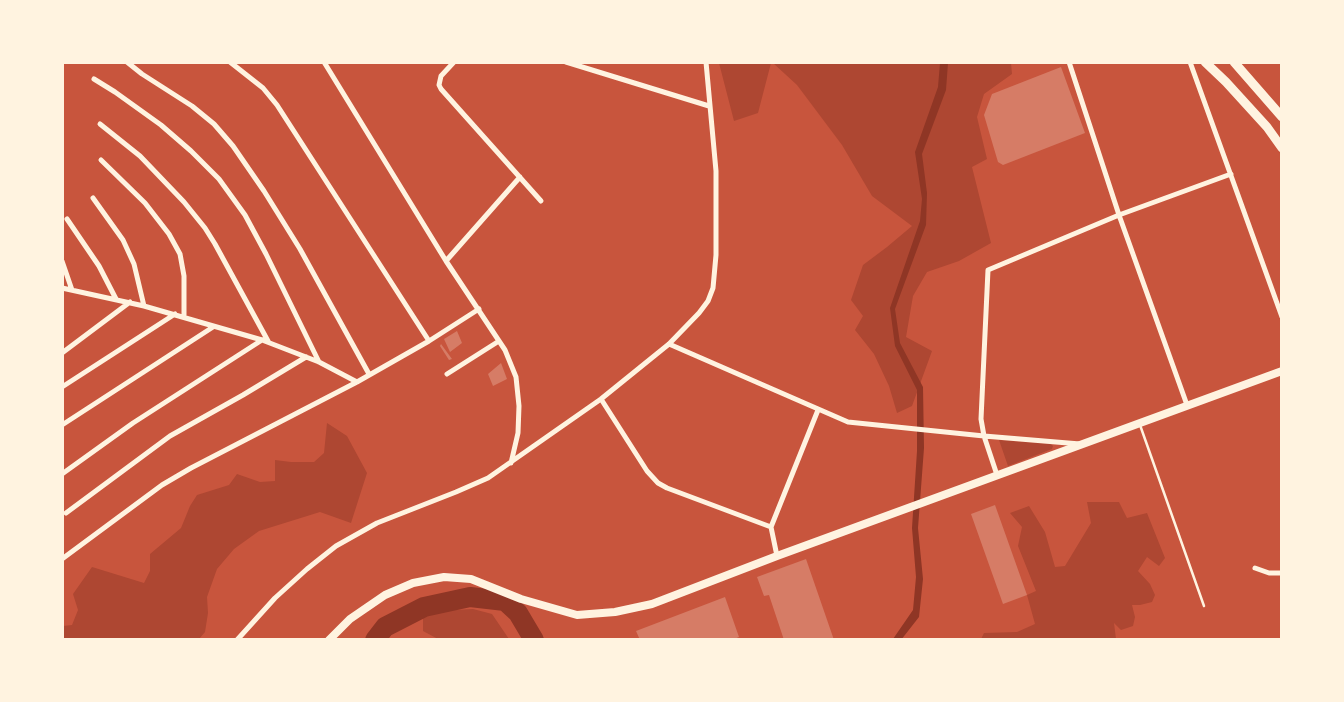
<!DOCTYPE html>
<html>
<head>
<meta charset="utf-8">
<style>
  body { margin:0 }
  #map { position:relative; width:1344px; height:702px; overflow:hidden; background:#c8553d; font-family:Georgia,serif }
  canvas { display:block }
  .frame { position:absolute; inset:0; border:64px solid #fff3e0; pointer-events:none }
</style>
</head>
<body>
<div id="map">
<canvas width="1344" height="702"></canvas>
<div class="frame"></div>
</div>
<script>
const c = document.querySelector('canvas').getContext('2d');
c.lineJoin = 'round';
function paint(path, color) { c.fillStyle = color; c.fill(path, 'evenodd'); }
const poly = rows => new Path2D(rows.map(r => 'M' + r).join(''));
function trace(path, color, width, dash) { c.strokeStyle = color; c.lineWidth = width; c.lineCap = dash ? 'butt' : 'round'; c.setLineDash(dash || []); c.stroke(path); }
const green = poly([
  [719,63,771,63,758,113,734,121],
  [773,63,1011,63,1012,74,984,94,977,117,987,159,972,167,991,243,959,261,927,272,913,296,906,337,932,351,912,406,897,413,889,386,874,354,855,330,863,316,851,300,863,265,887,247,912,226,872,196,842,145,797,85],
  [327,423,347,436,367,473,351,523,320,512,259,531,234,549,217,569,207,597,208,613,205,632,199,639,63,639,63,626,72,625,78,610,73,594,92,567,144,583,150,571,150,554,181,528,190,506,197,495,229,485,237,474,260,482,275,481,275,460,291,462,314,462,324,453],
  [999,440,1051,444,1053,446,1052,449,1008,466],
  [1087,502,1119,502,1127,518,1147,513,1165,558,1159,566,1147,557,1138,571,1150,584,1155,595,1152,602,1140,605,1132,605,1135,617,1133,626,1121,630,1114,623,1116,639,981,639,984,633,1017,632,1035,624,1027,595,1036,591,1018,546,1022,527,1010,513,1029,506,1045,532,1055,567,1065,566,1091,523],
  [473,609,492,614,509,639,438,639,423,631,423,616,453,610]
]);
const water = poly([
  [940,63,948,63,946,90,922,154,927,193,926,225,895,309,900,343,923,387,924,448,918,528,923,579,919,617,901,640,893,639,913,610,916,577,912,528,917,451,917,390,895,346,890,308,920,221,922,199,915,152,938,87]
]);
const river = poly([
  [375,640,385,627,424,607,470,597,505,601,518,613,534,640]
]);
const building = poly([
  [1061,67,1085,133,1003,165,998,162,984,115,992,94],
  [457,331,462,343,450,352,444,339],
  [441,344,452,359,449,360,440,346],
  [501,363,507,379,493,386,488,374],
  [995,505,1027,595,1003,604,971,514],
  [806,559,834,640,784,640,769,595,764,596,757,577],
  [725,597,739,637,732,640,640,640,636,631]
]);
const service = poly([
  [1140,425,1204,606]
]);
const minor = poly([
  [127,62,142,74,192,106,214,124,233,146,264,191,300,249,369,374],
  [230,62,263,88,277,105,429,341],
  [324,62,446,261,505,350,516,377,519,406,518,433,511,463],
  [454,62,441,76,439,85,441,89,541,201],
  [566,62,709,106],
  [1069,62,1119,215,1187,405],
  [1190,62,1282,317],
  [94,79,115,92,161,125,191,151,219,179,245,215,266,254,319,362],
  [100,124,140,156,184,202,205,228,215,244,268,341],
  [101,160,145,203,169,234,180,254,184,276,184,317],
  [93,198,123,240,134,264,144,306],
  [67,219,99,266,116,299],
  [62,261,72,290],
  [446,261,520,177],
  [62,288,144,306,262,340,319,362,357,382],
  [669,344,848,422,984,436,1080,444],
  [62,353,130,302],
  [447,374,499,341],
  [62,387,175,314],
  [601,399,647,471,658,483,667,488,771,527],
  [62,425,213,327],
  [62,474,133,423,262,340],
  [997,475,984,436,981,419,988,270,1119,215,1231,174],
  [66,513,170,436,243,395,306,357],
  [771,527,818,410],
  [771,527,777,556],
  [62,559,162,485,191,468,357,382,429,341,479,309],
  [1255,568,1269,573,1282,573],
  [237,640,275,598,307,569,336,546,377,523,456,492,488,478,601,399,669,344,699,313,708,301,713,288,716,255,716,171,706,62]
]);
const secondary = poly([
  [329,640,350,619,385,595,413,583,444,577,471,579,521,599,577,615,615,612,652,604,777,556,1282,371]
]);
const primary = poly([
  [1205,62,1226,82,1267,127,1282,148],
  [1234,62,1282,117]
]);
paint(green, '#ae4732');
paint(water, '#8f3625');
trace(river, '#8f3625', 20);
paint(building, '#d67c66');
trace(service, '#fff3e0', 2.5);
trace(minor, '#fff3e0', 5);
trace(secondary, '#fff3e0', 8);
trace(primary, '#fff3e0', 9);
</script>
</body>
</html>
